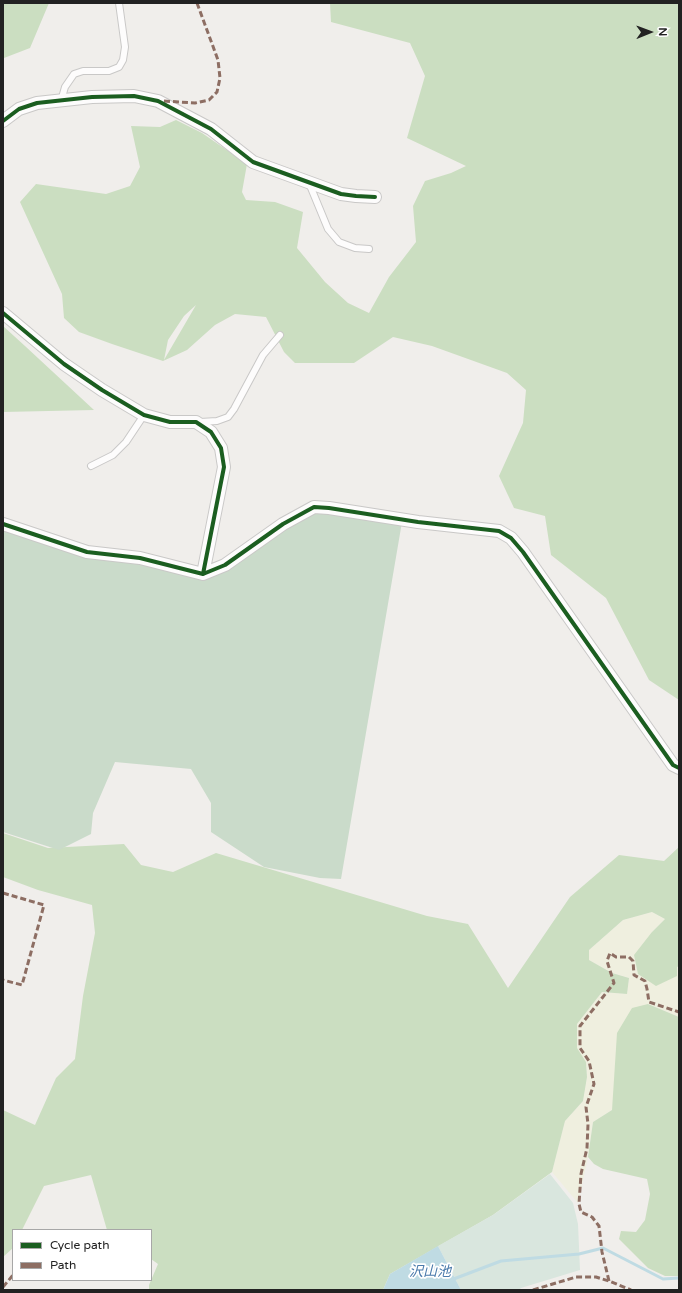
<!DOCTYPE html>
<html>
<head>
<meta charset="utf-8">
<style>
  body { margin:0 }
  #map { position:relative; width:682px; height:1293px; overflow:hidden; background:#f0eeeb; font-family:"Varela Round",sans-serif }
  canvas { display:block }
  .frame { position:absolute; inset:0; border:4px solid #222; pointer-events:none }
  .legend { position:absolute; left:12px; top:1229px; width:140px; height:52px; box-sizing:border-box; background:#fff; border:1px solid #a7a7a7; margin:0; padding:5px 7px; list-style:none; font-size:12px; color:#222 }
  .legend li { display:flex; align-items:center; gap:8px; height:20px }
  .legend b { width:20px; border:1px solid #a7a7a7 }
  .north { position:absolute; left:630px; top:12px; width:40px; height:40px; -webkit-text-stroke:3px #fff; paint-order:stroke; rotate:89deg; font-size:11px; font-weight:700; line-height:16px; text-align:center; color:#222 }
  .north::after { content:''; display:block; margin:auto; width:14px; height:18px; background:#222; clip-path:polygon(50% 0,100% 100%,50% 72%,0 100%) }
</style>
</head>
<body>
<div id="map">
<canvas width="682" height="1293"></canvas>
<div class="frame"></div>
<ul class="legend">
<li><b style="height:5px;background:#1b5e20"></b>Cycle path</li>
<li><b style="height:5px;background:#8d6e63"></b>Path</li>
</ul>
<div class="north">N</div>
</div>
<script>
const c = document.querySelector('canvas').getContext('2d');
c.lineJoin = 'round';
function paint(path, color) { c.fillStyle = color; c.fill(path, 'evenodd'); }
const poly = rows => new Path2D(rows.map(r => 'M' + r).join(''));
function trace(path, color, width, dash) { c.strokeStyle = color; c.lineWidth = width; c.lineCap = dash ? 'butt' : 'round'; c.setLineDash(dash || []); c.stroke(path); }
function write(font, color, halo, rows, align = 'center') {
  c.font = font + ' "Varela Round","Noto Sans JP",sans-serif'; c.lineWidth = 3.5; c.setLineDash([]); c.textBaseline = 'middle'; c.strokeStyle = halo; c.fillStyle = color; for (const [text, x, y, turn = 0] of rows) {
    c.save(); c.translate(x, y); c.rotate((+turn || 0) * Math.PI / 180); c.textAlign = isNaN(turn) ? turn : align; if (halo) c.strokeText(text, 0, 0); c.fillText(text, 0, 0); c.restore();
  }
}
const farmland = poly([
  [652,912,665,919,652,932,677,967,679,966,679,1017,648,1004,612,1110,593,1122,588,1157,578,1203,552,1172,565,1121,583,1101,587,1077,586,1062,577,1049,577,1024,602,992,627,994,629,978,612,973,589,960,589,950,623,920]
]);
const forest = poly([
  [3,3,49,3,30,48,4,58],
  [330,3,679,3,679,700,649,680,606,598,551,555,545,516,514,508,499,476,523,423,526,390,507,373,432,346,393,337,354,363,295,363,284,352,266,317,235,314,215,325,187,350,163,361,112,344,79,332,64,318,62,294,20,202,36,184,106,194,130,186,140,167,131,126,160,127,176,120,202,133,247,164,242,192,246,200,275,202,303,212,297,248,325,282,348,303,369,313,389,277,416,242,413,206,425,181,451,173,466,166,407,138,425,76,410,43,331,22],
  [196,305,164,360,168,340,184,316],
  [3,326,25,346,94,410,3,412],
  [3,833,48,848,124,844,141,865,173,872,216,853,427,916,468,924,508,988,570,897,619,855,664,861,679,847,679,966,677,967,677,976,656,986,638,974,634,955,652,932,665,919,652,912,623,920,589,950,589,960,612,973,629,978,627,994,602,992,577,1024,577,1048,586,1062,587,1077,583,1101,565,1121,552,1172,493,1215,390,1274,383,1290,149,1290,149,1285,158,1264,151,1259,151,1230,107,1230,91,1175,44,1186,22,1230,13,1230,13,1248,3,1257,3,1110,35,1125,56,1078,75,1059,83,996,95,933,92,905,38,890,3,877],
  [648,1004,679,1017,679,1276,665,1276,648,1268,619,1239,621,1231,636,1232,645,1220,650,1194,647,1179,603,1169,594,1164,588,1157,593,1122,612,1110,617,1033,632,1008]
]);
const wetland = poly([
  [550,1174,573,1203,578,1224,580,1270,521,1288,519,1290,461,1290,438,1246,493,1215]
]);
const cemetery = poly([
  [315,512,402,522,341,879,320,878,264,867,211,832,211,803,191,769,115,762,93,813,91,834,59,850,3,832,3,518,12,520,71,545,191,575,254,546]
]);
const water = poly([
  [438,1246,461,1290,383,1290,390,1274]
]);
const stream = poly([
  [451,1280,501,1261,579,1254,603,1248,663,1279,679,1278]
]);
const service = poly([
  [61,101,65,87,74,74,83,71,109,71,119,67,123,60,125,47,119,3],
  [309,183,328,229,339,242,355,248,369,249],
  [200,422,217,421,228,417,234,409,263,355,280,335],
  [91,466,113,455,126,442,144,415]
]);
const minor = poly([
  [3,121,19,109,37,103,92,97,134,96,158,101,211,129,253,162,341,194,356,196,375,197],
  [3,313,64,364,102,390,144,415,170,422,196,422,211,432,221,448,224,467,203,574],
  [3,524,87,552,140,558,203,574,225,565,283,524,314,507,329,508,418,522,499,531,511,538,523,552,673,765,679,768]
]);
const quiet = poly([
  [164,101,195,103,209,100,217,92,220,78,218,60,197,3],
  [3,893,44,905,22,985,3,980],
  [609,1281,602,1252,599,1226,592,1217,581,1212,579,1204,581,1174,587,1148,588,1124,586,1107,594,1084,589,1061,580,1048,580,1026,614,983,607,961,610,953,616,957,629,957,633,961,634,975,645,981,647,989,649,1002,679,1012],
  [3,1287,13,1275],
  [533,1290,576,1277,596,1277,609,1281,631,1290]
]);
const cycleway = poly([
  [3,121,19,109,37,103,92,97,134,96,158,101,211,129,253,162,341,194,356,196,375,197],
  [3,313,64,364,102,390,144,415,170,422,196,422,211,432,221,448,224,467,203,574],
  [3,524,87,552,140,558,203,574,225,565,283,524,314,507,329,508,418,522,499,531,511,538,523,552,673,765,679,768]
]);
const waterNames = [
  ["沢山池",430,1272]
];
paint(farmland, '#efefdf');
paint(forest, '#cbdec1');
paint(wetland, '#d9e6de');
paint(cemetery, '#cadbca');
paint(water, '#bfdbe3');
trace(stream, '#bfdbe3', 3);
trace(service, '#c9c8c7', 8);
trace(minor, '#c9c8c7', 14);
trace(service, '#fdfcfc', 6);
trace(minor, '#fdfcfc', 12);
trace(quiet, '#8d6e63', 3, [6, 3]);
trace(cycleway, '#1b5e20', 4);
write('italic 14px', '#4a7aab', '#fff', waterNames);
</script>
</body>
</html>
